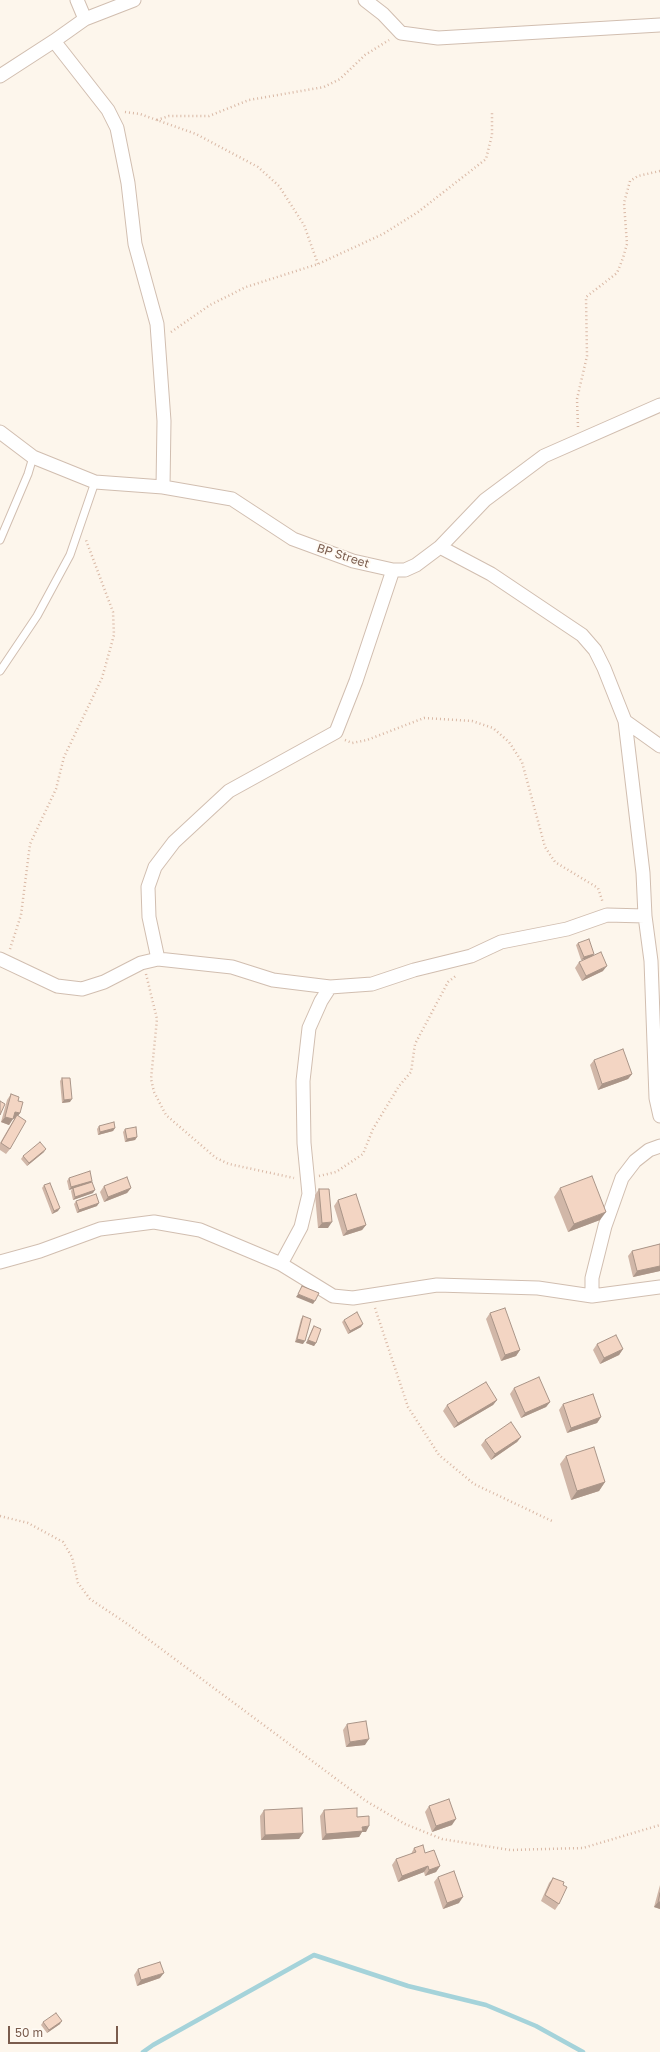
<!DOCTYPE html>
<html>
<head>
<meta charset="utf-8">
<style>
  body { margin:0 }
  #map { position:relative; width:660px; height:2052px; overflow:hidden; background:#fdf6ec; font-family:"Golos Text",sans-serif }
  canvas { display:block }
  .scale { position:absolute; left:8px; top:2026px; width:110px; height:18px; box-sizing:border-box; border:2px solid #7a5c4d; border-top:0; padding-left:5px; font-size:12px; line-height:14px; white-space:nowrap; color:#7a5c4d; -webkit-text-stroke:3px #fffaf3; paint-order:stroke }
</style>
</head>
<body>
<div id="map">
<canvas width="660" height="2052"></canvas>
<div class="scale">50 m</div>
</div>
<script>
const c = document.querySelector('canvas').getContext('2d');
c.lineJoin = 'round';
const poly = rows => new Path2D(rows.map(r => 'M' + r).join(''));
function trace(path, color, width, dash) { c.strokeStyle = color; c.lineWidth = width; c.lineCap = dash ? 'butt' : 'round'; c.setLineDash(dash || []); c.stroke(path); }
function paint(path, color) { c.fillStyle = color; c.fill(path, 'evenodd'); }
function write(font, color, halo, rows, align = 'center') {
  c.font = font + ' "Golos Text",sans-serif'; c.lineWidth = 3.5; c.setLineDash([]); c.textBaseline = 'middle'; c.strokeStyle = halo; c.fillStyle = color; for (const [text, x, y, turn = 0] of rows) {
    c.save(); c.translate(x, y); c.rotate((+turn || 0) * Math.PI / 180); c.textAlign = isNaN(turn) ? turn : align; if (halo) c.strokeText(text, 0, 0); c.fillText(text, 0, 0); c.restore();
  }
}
const stream = poly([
  [143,2052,153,2045,314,1955,408,1986,486,2005,536,2026,583,2052]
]);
const path = poly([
  [125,112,140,114,196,134,258,167,279,186,304,225,318,264],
  [157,120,169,116,209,116,249,100,324,87,340,79,365,55,389,40],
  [171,332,210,305,246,287,318,264,383,234,418,212,486,159,492,135,492,113],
  [578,427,577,399,587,356,586,297,617,273,623,258,627,244,624,203,630,181,638,176,660,171],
  [345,740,352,743,367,740,424,718,472,721,493,728,509,742,522,762,545,847,555,862,598,888,603,903],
  [10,949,21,915,30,844,56,789,64,757,102,678,114,635,113,612,86,540],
  [146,974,157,1019,151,1079,154,1092,166,1115,216,1158,229,1164,294,1178],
  [319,1176,336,1172,363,1154,373,1129,399,1086,411,1072,415,1044,448,982,457,975],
  [375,1308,408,1407,439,1455,474,1484,554,1522],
  [0,1516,28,1523,63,1542,72,1557,78,1583,90,1599,129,1625,366,1801,405,1824,442,1839,510,1850,583,1848,660,1825]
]);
const lane = poly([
  [0,540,28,474,33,457],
  [0,671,37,616,70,555,95,482]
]);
const street = poly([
  [77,0,85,19],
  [365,0,383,14,401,33,438,38,660,25],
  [54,41,108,110,117,128,128,183,135,244,157,324,164,421,163,487],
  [0,76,54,41,85,19,134,0],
  [0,432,33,457,95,482,163,487,232,499,293,539,353,561,393,570,405,570,416,565,440,547,485,500,544,456,660,405],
  [440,547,491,574,582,635,595,650,604,668,625,721,643,873,645,916,651,961,656,1098,660,1116],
  [625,721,660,746],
  [0,959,57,986,82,989,104,982,141,963,158,959,232,967,273,980,330,987,372,984,414,970,471,956,501,942,567,929,607,915,645,916],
  [158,959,149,917,148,887,155,867,174,842,229,791,336,732,356,681,393,570],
  [0,1262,40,1251,100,1229,154,1222,200,1230,281,1264,333,1296,353,1298,437,1285,538,1288,592,1296,660,1287],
  [281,1264,301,1227,309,1194,304,1143,303,1081,309,1028,321,1001,330,987],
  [592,1296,592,1278,605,1226,622,1178,635,1161,649,1150,660,1146]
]);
const wall = poly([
  [578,943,592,956,603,971,582,981,575,968,579,962,590,958,581,960,576,945],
  [594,1060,632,1074,628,1079,598,1090,590,1065],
  [62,1078,70,1102,62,1103,60,1081],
  [11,1094,18,1101,20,1113,18,1116,10,1149,6,1154,0,1150,0,1143,14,1119,13,1118,9,1125,1,1122,7,1100],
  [99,1126,115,1128,113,1131,98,1135,97,1129],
  [125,1129,137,1137,135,1140,125,1142,123,1132],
  [44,1152,27,1166,21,1159,23,1156],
  [69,1178,92,1181,91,1182,93,1193,73,1200,71,1191,72,1189,69,1190,67,1181],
  [44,1185,58,1211,52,1214,42,1188],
  [104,1186,131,1188,127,1193,104,1202,100,1192],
  [560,1188,600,1220,568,1232,554,1197],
  [319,1189,328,1228,318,1228,315,1195],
  [338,1200,366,1225,362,1230,343,1236,334,1206],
  [76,1201,97,1206,77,1213,74,1204],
  [660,1244,660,1271,633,1277,628,1256,632,1251],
  [490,1313,520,1350,516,1356,501,1361,486,1319],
  [303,1316,303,1344,295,1342,301,1319],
  [344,1320,361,1327,348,1334,342,1322],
  [314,1326,316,1343,314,1346,306,1343,312,1329],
  [597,1344,623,1349,619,1355,600,1364,593,1350],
  [514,1388,550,1402,546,1407,521,1418,510,1394],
  [497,1400,493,1405,454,1428,443,1411,447,1405],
  [563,1404,601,1417,597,1423,567,1433,559,1410],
  [521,1437,517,1442,491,1460,481,1445,485,1440],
  [566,1456,605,1482,599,1491,571,1500,560,1464],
  [347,1724,365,1745,346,1747,343,1730],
  [429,1806,452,1825,432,1832,425,1812],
  [264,1810,303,1833,299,1839,261,1840,260,1816],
  [324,1810,357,1817,366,1832,362,1832,359,1837,322,1840,320,1816],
  [414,1848,425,1853,440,1866,436,1872,425,1876,424,1872,398,1882,392,1865,396,1859,411,1854],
  [438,1877,459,1903,443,1909,434,1882],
  [553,1878,563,1885,559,1904,555,1910,541,1901,549,1883],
  [660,1885,660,1909,654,1907],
  [138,1969,160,1978,137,1986,134,1975],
  [43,2022,60,2024,47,2033,41,2025]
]);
const shadedWall = poly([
  [594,954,592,957,581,960,584,957],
  [607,966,603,971,582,981,586,976],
  [632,1074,628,1079,598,1090,602,1084],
  [72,1099,70,1102,62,1103,64,1100],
  [15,1112,20,1113,16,1119,17,1115,14,1119,11,1118],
  [5,1117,13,1119,9,1125,1,1122],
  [115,1128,113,1131,98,1135,100,1132],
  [137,1137,135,1140,125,1142,127,1139],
  [46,1149,44,1152,27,1166,29,1163],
  [92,1181,90,1183,69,1190,71,1187],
  [131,1188,127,1193,104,1202,108,1197],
  [95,1190,93,1193,73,1200,75,1197],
  [99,1203,97,1206,77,1213,79,1210],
  [60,1208,58,1211,52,1214,54,1211],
  [606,1212,600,1220,568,1232,574,1224],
  [332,1222,328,1228,318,1228,322,1223],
  [366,1225,362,1230,343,1236,347,1231],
  [660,1266,660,1271,633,1277,637,1271],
  [298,1294,315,1301,313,1304,296,1297],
  [363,1324,361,1327,348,1334,350,1331],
  [297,1339,305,1341,303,1344,295,1342],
  [308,1340,316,1343,314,1346,306,1343],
  [623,1349,619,1355,600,1364,604,1358],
  [520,1350,516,1356,501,1361,505,1355],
  [497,1400,493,1405,454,1428,458,1423],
  [550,1402,546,1407,521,1418,525,1413],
  [601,1417,597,1423,567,1433,571,1428],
  [521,1437,517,1442,491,1460,495,1454],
  [605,1482,599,1491,571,1500,577,1491],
  [369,1739,365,1745,346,1747,350,1742],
  [456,1819,452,1825,432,1832,436,1826],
  [369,1826,366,1832,362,1832,359,1837,322,1840,326,1834,362,1827],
  [303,1833,299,1839,261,1840,265,1835],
  [428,1866,424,1872,398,1882,402,1876],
  [440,1866,436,1872,425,1876,429,1870],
  [463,1897,459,1903,443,1909,447,1903],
  [658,1902,660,1902,660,1909,654,1907],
  [164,1973,160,1978,137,1986,141,1980],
  [62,2021,60,2024,47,2033,49,2030]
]);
const building = poly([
  [589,939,594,954,584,957,578,943,589,939],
  [601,952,607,966,586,976,579,962,601,952],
  [623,1049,632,1074,602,1084,594,1060,623,1049],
  [62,1078,70,1078,72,1099,64,1100,62,1078],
  [11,1094,19,1097,18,1101,23,1102,20,1113,15,1112,13,1119,5,1117,11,1094],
  [0,1101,5,1104,0,1115,0,1101],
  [17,1115,26,1121,10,1149,1,1143,17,1115],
  [114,1122,115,1128,100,1132,99,1126,114,1122],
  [136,1127,137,1137,127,1139,125,1129,136,1127],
  [40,1142,46,1149,29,1163,23,1156,40,1142],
  [90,1171,92,1181,71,1187,69,1178,90,1171],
  [592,1176,606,1212,574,1224,560,1188,592,1176],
  [127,1177,131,1188,108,1197,104,1186,127,1177],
  [92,1182,95,1190,75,1197,73,1188,92,1182],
  [50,1183,60,1208,54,1211,44,1185,50,1183],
  [319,1189,329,1189,332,1222,322,1223,319,1189],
  [96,1194,99,1203,79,1210,76,1201,96,1194],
  [356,1194,366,1225,347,1231,338,1200,356,1194],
  [660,1244,660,1266,637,1271,632,1251,660,1244],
  [302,1286,319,1293,315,1301,298,1294,302,1286],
  [505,1308,520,1350,505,1355,490,1313,505,1308],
  [357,1312,363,1324,350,1331,344,1320,357,1312],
  [303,1316,311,1319,305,1341,297,1339,303,1316],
  [314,1326,321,1329,316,1343,308,1340,314,1326],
  [616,1335,623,1349,604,1358,597,1344,616,1335],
  [539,1377,550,1402,525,1413,514,1388,539,1377],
  [486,1382,497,1400,458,1423,447,1405,486,1382],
  [593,1394,601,1417,571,1428,563,1404,593,1394],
  [511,1422,521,1437,495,1454,485,1440,511,1422],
  [594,1447,605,1482,577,1491,566,1456,594,1447],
  [366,1721,369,1739,350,1742,347,1724,366,1721],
  [449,1799,456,1819,436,1826,429,1806,449,1799],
  [302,1808,303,1833,265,1835,264,1810,302,1808],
  [357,1808,357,1817,369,1816,369,1826,362,1827,363,1831,326,1834,324,1810,357,1808],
  [423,1845,425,1853,434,1850,440,1866,429,1870,428,1866,402,1876,396,1859,416,1852,414,1848,423,1845],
  [454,1871,463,1897,447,1903,438,1877,454,1871],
  [553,1878,564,1882,563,1885,567,1887,559,1904,545,1895,553,1878],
  [660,1893,660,1902,658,1902,660,1893],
  [160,1962,164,1973,141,1980,138,1969,160,1962],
  [56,2013,62,2021,49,2030,43,2022,56,2013]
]);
const streetNames = [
  ["BP Street",343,556,18]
];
trace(stream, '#a5d3da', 4.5);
trace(lane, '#d1beb0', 9);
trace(street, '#d1beb0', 15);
trace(path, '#d9b8a5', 2.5, [1, 3]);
trace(lane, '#fff', 7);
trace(street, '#fff', 13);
paint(wall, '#d1b7a8');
paint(shadedWall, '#aa9588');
paint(building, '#f3d5c3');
trace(building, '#aa9588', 1);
write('12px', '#7a5c4d', '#fffaf3', streetNames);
</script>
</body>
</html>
